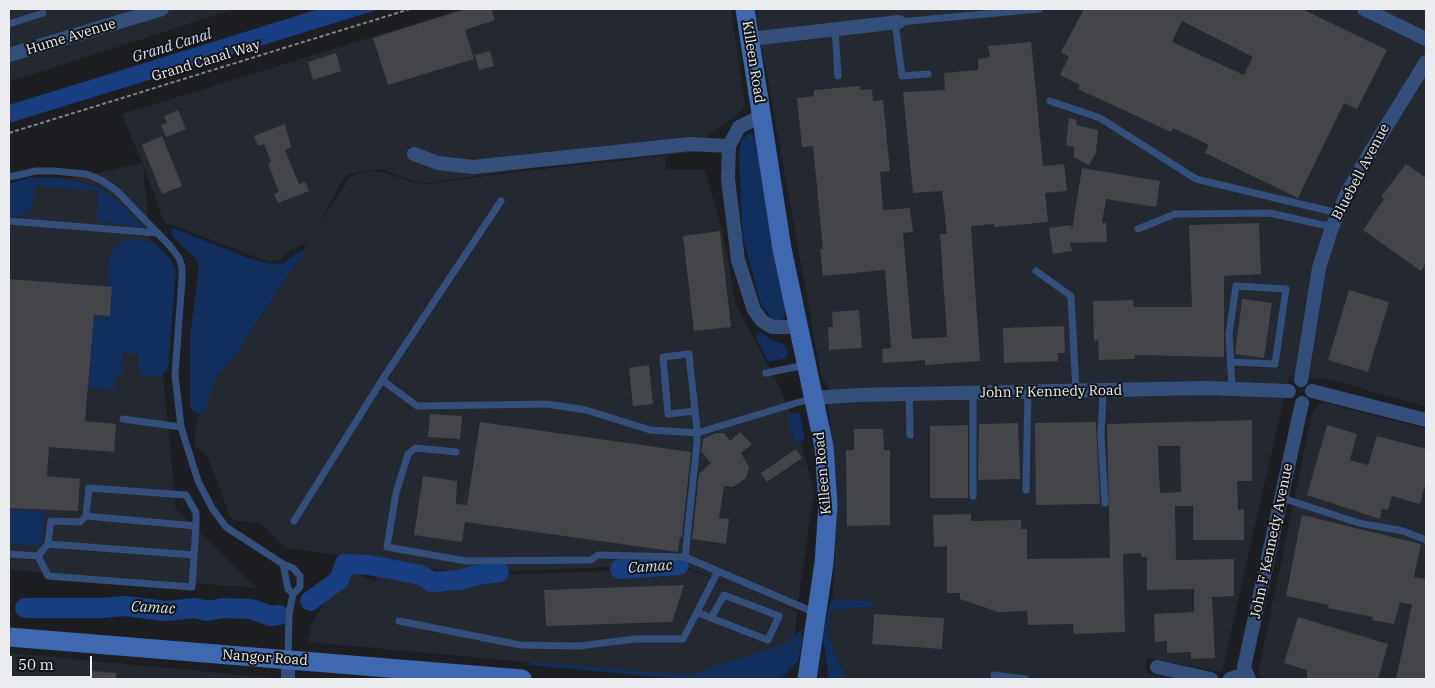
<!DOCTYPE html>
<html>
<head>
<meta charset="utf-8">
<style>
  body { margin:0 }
  #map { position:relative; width:1435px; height:688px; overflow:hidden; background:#1c1e21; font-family:"IBM Plex Serif",serif }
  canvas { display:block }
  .frame { position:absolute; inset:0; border:10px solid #ebecef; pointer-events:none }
  .scale { position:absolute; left:10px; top:656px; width:82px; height:22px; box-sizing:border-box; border:2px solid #ebecef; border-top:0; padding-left:6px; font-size:15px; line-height:18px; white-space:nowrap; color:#ebecef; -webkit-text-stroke:4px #131518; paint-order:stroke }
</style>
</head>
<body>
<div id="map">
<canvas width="1435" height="688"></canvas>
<div class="frame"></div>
<div class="scale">50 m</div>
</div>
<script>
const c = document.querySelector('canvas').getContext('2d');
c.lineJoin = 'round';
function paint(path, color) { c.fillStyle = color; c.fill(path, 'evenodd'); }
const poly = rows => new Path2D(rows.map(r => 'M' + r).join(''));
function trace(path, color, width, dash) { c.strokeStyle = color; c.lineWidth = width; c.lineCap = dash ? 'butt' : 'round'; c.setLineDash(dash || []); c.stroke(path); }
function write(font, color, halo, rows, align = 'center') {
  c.font = font + ' "IBM Plex Serif",serif'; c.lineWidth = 4; c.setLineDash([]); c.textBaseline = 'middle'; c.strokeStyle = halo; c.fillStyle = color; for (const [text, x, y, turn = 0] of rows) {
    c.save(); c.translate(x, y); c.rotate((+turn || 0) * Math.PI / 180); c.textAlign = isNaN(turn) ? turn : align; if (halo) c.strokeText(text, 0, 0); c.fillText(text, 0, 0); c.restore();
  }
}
const built = poly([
  [9,9,235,9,9,82],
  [462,9,731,10,745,104,742,111,709,135,703,151,523,169,421,184,382,169,357,172,345,176,317,228,349,178,357,173,370,171,382,172,421,185,524,171,665,156,666,170,705,170,722,229,736,305,776,380,798,431,814,491,797,610,777,603,797,612,795,636,791,644,689,675,678,676,308,642,311,625,346,569,375,582,376,575,480,584,498,582,498,575,684,568,731,584,680,564,466,573,286,548,261,523,238,521,230,517,208,457,195,446,195,431,199,416,218,368,242,335,258,322,308,242,285,253,281,260,269,262,164,222,143,165,176,509,257,588,9,570,9,192,142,163,122,114],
  [755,9,1426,9,1426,407,1328,379,1289,376,1222,672,1147,658,1146,673,1175,679,846,679,827,634,832,608,836,538,828,387,821,375],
  [1325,403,1426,429,1426,679,1265,679,1258,673,1312,413,1318,404],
  [9,653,285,679,9,679]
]);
const green = poly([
  [747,134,755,135,758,139,786,310,783,319,779,321,773,320,761,304,743,237,739,157,741,141,747,136],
  [31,177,62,178,97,187,118,201,143,227,97,222,98,191,36,186,31,208,24,215,9,217,9,184],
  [171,227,248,258,273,264,283,263,302,250,302,254,236,354,216,377,204,413,200,414,195,413,190,407,190,336,199,265,196,259,173,237],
  [130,238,153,242,170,258,176,270,168,368,161,377,139,375,138,355,136,352,131,355,123,351,121,376,117,375,113,390,88,387,94,315,110,316,112,287,108,287,109,259,116,244],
  [761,332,771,340,784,344,788,354,786,358,769,362,755,337],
  [796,412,800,414,805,440,794,442,787,415],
  [9,509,48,512,43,517,41,545,9,544],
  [838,600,873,601,872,607,831,610,827,634,846,679,829,679,823,639,830,603],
  [800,630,803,638,798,661,780,679,680,679,529,665,529,662,689,675,789,642]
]);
const water = poly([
  [319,9,380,9,9,123,9,105]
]);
const river = poly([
  [620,569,679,565],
  [310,601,339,580,345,564,369,565,421,575,432,582,459,580,478,575,499,572],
  [25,608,102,608,124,606,166,611,195,608,207,611,223,608,251,609,271,616,279,615]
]);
const building = poly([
  [466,9,491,9,495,20,465,30,474,59,388,85,373,38],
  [1084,9,1302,9,1387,50,1357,109,1344,103,1298,198,1205,153,1209,145,1173,128,1171,132,1078,89,1080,85,1060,75,1069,57,1061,52],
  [1182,21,1253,57,1244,75,1172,42],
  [1031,42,1043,166,1064,164,1067,191,1045,193,1048,222,994,227,994,224,971,226,980,361,925,365,925,360,883,363,882,349,891,348,885,270,823,276,820,249,823,249,813,146,802,147,797,98,814,96,814,90,860,86,861,90,872,89,873,101,883,100,890,171,880,172,883,210,910,208,913,232,903,233,912,339,947,337,940,234,947,234,942,191,913,193,903,92,945,90,944,73,978,70,978,59,990,57,988,46],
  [490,51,494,66,479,70,475,55],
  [336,53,341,71,313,80,308,62],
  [178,110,186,129,166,137,161,125,167,123,164,116],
  [1069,118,1077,120,1076,125,1098,130,1096,153,1089,165,1074,157,1074,147,1066,145],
  [285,124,291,147,285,150,299,184,305,182,309,191,278,203,274,194,279,192,268,164,271,162,264,144,258,146,254,136],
  [162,136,182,186,162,194,142,145],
  [1406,164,1426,178,1426,263,1421,271,1363,230,1384,199,1381,197],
  [1082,168,1160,181,1156,207,1106,199,1102,223,1106,223,1107,242,1070,243,1072,251,1053,254,1049,228,1071,225,1072,230],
  [1259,223,1261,274,1224,276,1224,357,1135,355,1135,359,1099,360,1098,340,1094,341,1093,301,1133,300,1134,307,1192,307,1189,225],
  [720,231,731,327,694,331,683,236],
  [9,279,112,287,110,316,94,315,85,421,116,424,114,452,49,447,47,476,80,479,78,511,9,508],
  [1349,290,1389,302,1368,372,1328,360],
  [1242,299,1272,303,1264,358,1235,354],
  [859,310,862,348,829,350,828,327,833,327,832,312],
  [1064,326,1065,353,1058,353,1058,361,1004,363,1003,328],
  [649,365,653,404,633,406,629,368],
  [430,414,462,416,460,439,428,437],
  [1252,420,1252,481,1237,481,1238,510,1244,509,1244,540,1193,540,1193,506,1175,506,1176,560,1234,559,1234,596,1212,597,1215,658,1191,659,1191,652,1167,653,1167,641,1155,642,1154,614,1194,612,1194,589,1147,590,1147,557,1141,557,1141,553,1123,554,1125,632,1074,634,1073,624,1028,625,1027,611,998,612,960,599,960,593,947,593,947,546,934,547,933,515,971,514,971,521,1021,520,1021,529,1027,529,1027,559,1110,558,1107,424],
  [1158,446,1180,446,1181,492,1160,493],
  [480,422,691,452,682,537,680,537,678,552,465,522,462,542,414,535,423,476,457,481,456,504,467,505],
  [1096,422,1100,504,1036,505,1035,423],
  [1018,423,1020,479,978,480,979,424],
  [968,425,968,498,930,498,930,426],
  [1327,425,1357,434,1350,460,1368,465,1377,436,1426,449,1426,481,1420,504,1392,496,1388,510,1382,509,1380,519,1307,495],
  [854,429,883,429,884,450,890,450,890,525,847,526,846,450,854,450],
  [740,432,752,444,741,453,749,467,746,478,733,487,724,486,719,518,729,519,726,544,692,539,699,474,711,463,701,451,703,439,716,433,724,433,730,441],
  [796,449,802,458,767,482,761,473],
  [1302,515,1421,544,1414,577,1426,579,1426,679,1396,679,1412,605,1400,602,1394,624,1372,620,1373,617,1328,608,1329,605,1286,596],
  [684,585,672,622,546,626,544,590],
  [874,614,944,618,942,649,872,644],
  [1298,617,1388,644,1378,679,1307,679,1307,670,1284,663],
  [92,671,116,673,116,679,91,679]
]);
const path = poly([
  [9,133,410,9]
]);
const lane = poly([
  [895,22,902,76,928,74],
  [899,22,1039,9],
  [9,24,43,13],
  [835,29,838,76],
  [1050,101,1100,118,1196,179,1338,213],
  [9,177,36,171,54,171,86,174,101,180,117,191,170,246,179,258,182,267,182,279,175,375,181,427,198,481,212,508,226,527,283,564,293,568,300,576,300,587,293,594,289,614,288,659],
  [9,221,158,233],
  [1138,229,1175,214,1270,213,1332,227],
  [1036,271,1071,296,1076,391],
  [1231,362,1275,364,1286,289,1236,286,1229,334,1232,388],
  [766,373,805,365],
  [382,380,501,201],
  [1103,391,1101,436,1105,503],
  [909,394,910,435],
  [695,411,668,414,663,357,689,354,695,411,697,428,697,443,685,557,816,613],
  [123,419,181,427],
  [456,452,416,448,408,454,396,493,387,547,466,561,591,560,598,555,685,557],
  [1026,490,1028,392],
  [973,496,973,393],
  [1282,498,1359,523,1403,531,1426,540],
  [86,516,196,526,192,587,48,576,38,556,48,544,51,521,80,522,86,516],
  [86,516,89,488,186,495,196,513,196,526],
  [294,521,382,380,417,406,547,404,586,410,650,430,697,433,813,398],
  [48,544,194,555],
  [9,554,38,556],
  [283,564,288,589,293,594],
  [711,618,768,640,779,616,724,595,711,618,697,612,718,571],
  [399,621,520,645,579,646,635,639,683,639,697,612],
  [994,675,1025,679]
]);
const street = poly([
  [1364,9,1426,39],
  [750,39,899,22],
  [9,55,162,9],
  [762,116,739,127,729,146,728,179,738,260,754,310,762,321,772,327,797,327],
  [414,154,438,163,473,167,690,144,729,146],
  [1301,380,1319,268,1331,230,1347,193,1371,151,1426,62],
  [1312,391,1426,420],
  [813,398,857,395,1206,388,1289,391],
  [288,659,288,679],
  [1157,667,1211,679],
  [1230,679,1246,674],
  [1249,679,1244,667,1302,403]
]);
const secondary = poly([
  [745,9,782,249,824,447,828,505,824,563,807,679],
  [9,637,522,679]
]);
const streetNames = [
  ["Hume Avenue",71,37,-17],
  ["Grand Canal Way",206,61,-17],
  ["Killeen Road",753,62,81],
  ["Bluebell Avenue",1361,172,-62],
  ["John F Kennedy Road",1051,392,-1],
  ["Killeen Road",823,473,-95],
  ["John F Kennedy Avenue",1272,541,-78],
  ["Nangor Road",265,658,4]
];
const waterNames = [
  ["Grand Canal",172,46,-17],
  ["Camac",650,567,-4],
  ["Camac",153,608,3]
];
paint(built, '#242830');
paint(green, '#122e5d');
paint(water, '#173e80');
trace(river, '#173e80', 20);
paint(building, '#434548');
trace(path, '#828386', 2, [4, 2.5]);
trace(lane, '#344f7b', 7);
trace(street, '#344f7b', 14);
trace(secondary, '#3e69b0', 19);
write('14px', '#ebecef', '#131518', streetNames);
write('italic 15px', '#d0dcef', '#131518', waterNames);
</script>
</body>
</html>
